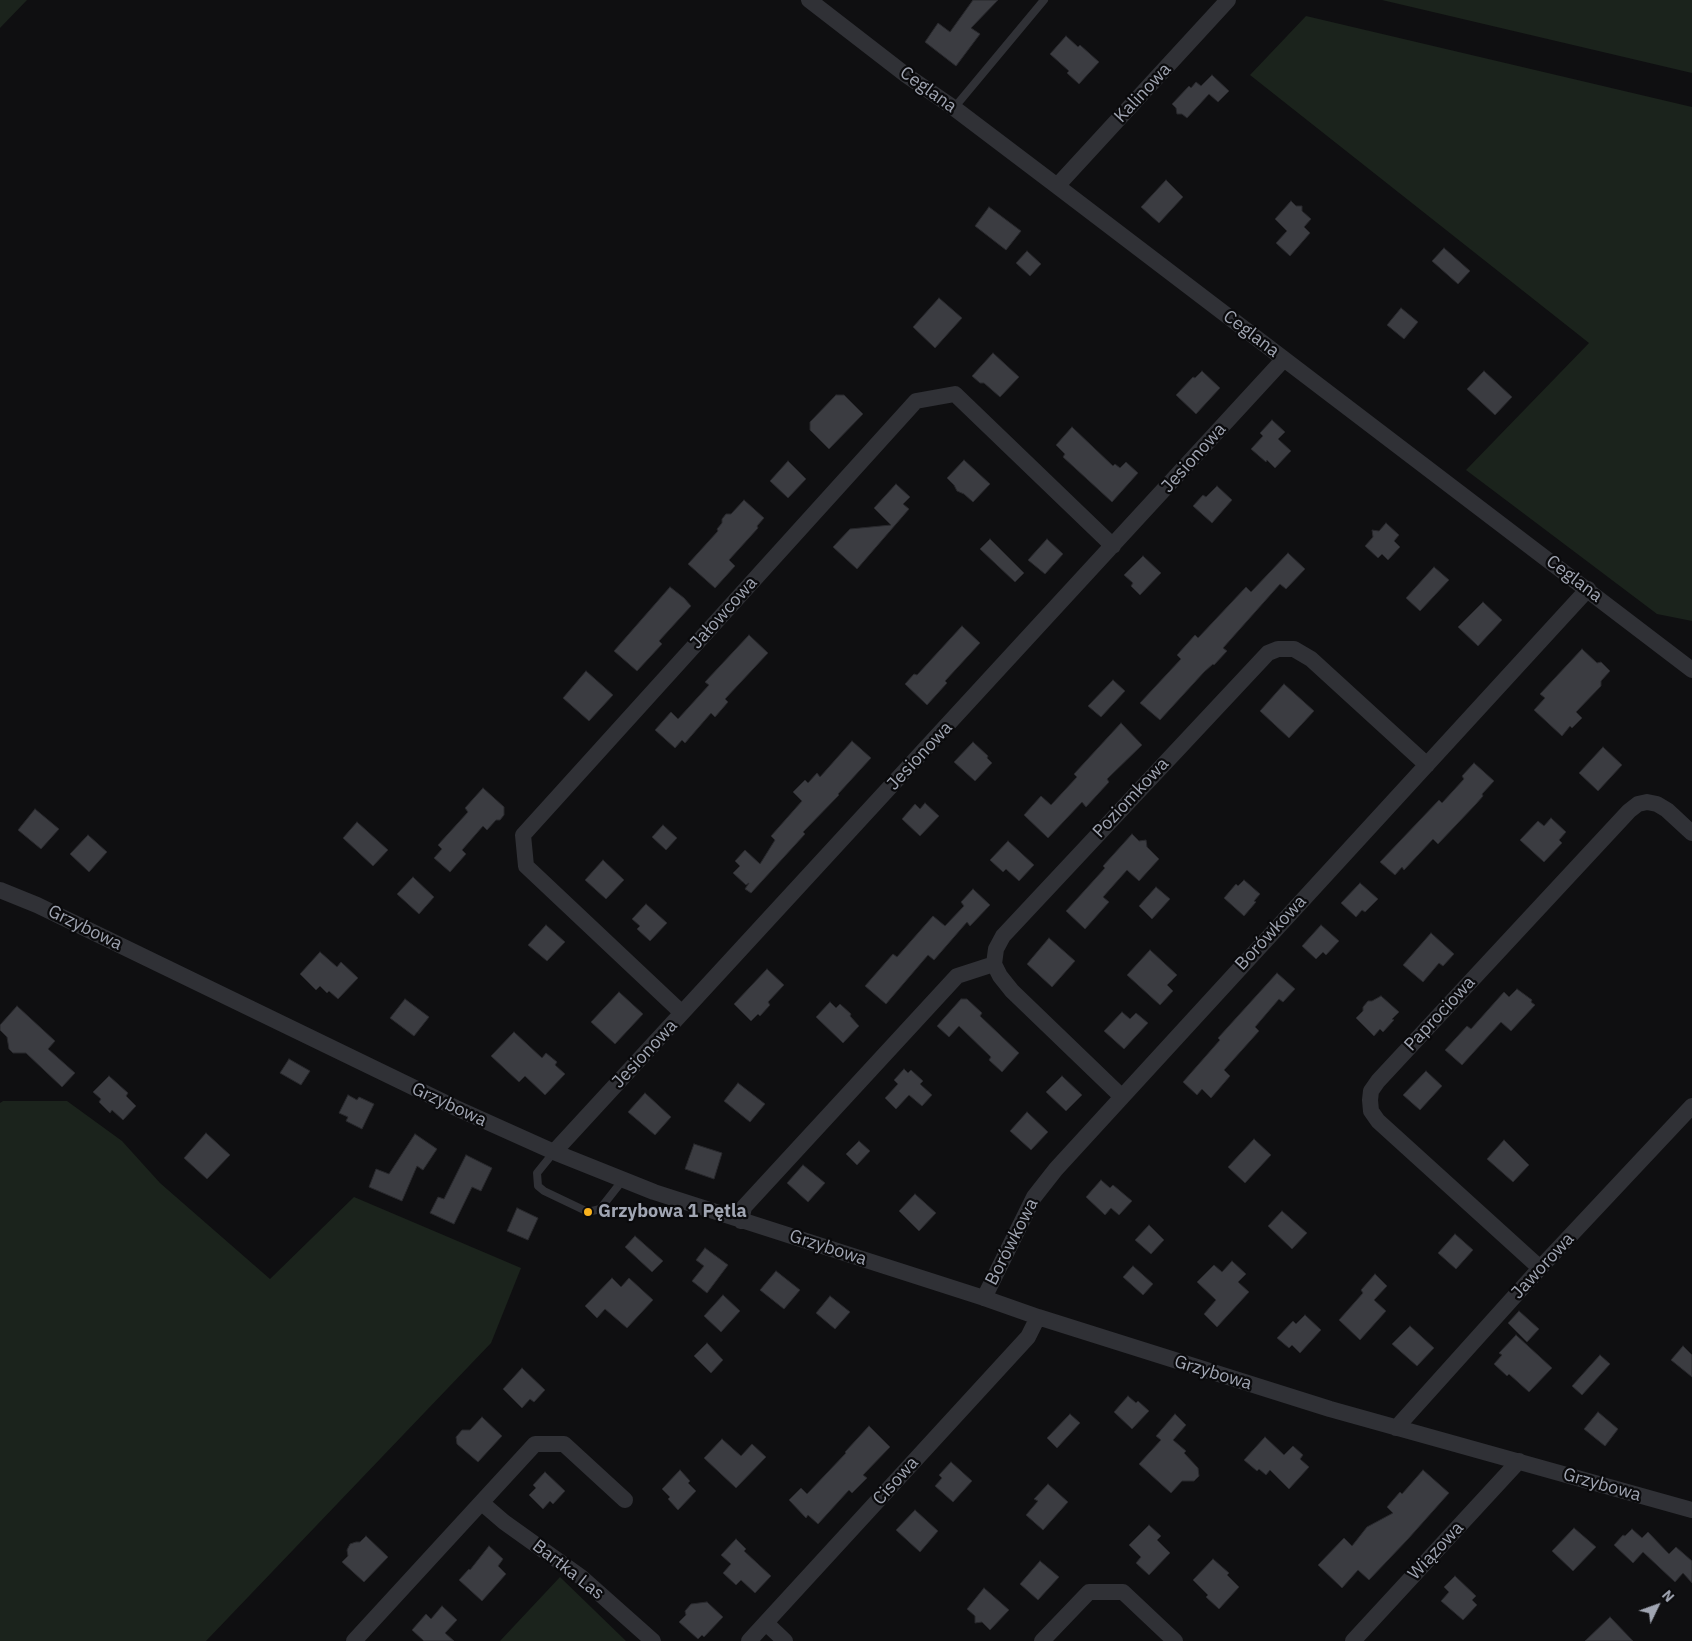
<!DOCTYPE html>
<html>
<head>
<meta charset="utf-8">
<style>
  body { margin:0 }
  #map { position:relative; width:1692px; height:1641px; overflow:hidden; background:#0f0f11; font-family:"IBM Plex Sans",sans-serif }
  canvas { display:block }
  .north { position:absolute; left:1632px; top:1581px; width:50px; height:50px; -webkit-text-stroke:4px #0a0a0c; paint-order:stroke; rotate:48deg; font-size:14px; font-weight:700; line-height:20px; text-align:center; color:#a0a5b2 }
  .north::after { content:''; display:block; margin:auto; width:18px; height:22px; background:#a0a5b2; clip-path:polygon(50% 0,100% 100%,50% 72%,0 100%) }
</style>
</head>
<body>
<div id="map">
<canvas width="1692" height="1641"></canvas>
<div class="north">N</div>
</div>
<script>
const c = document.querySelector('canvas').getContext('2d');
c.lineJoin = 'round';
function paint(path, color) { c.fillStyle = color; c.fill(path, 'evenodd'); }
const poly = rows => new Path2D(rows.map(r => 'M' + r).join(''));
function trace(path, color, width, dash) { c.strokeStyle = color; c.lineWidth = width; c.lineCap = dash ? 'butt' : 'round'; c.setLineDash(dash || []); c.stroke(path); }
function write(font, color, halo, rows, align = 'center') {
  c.font = font + ' "IBM Plex Sans",sans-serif'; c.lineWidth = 4.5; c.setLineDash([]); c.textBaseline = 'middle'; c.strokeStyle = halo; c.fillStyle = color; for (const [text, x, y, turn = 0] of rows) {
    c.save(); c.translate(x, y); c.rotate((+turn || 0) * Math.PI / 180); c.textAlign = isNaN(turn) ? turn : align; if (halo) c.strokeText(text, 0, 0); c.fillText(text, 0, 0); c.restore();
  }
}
const green = poly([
  [0,0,27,0,0,28],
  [1382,0,1692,0,1692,73],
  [1306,16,1692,107,1692,621,1657,614,1466,470,1589,343,1250,75],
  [3,1101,67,1101,122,1141,160,1183,270,1279,354,1197,521,1268,491,1343,206,1641,0,1641,0,1103],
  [560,1577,626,1641,500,1641]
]);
const building = poly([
  [973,0,998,0,971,28,980,34,956,66,925,42,938,23,950,32,973,0],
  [1066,36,1078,47,1080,45,1099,62,1079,84,1067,73,1069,71,1050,54,1066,36],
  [1212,75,1229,91,1218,102,1209,94,1187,118,1182,114,1177,114,1176,108,1172,104,1189,86,1191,88,1196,82,1201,86,1212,75],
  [1166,180,1183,197,1159,223,1141,207,1166,180],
  [1291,201,1296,206,1302,206,1302,211,1311,219,1304,227,1310,233,1290,256,1276,243,1287,231,1275,219,1291,201],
  [989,207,1021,231,1006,250,975,226,989,207],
  [1444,248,1470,271,1458,284,1432,261,1444,248],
  [1027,251,1041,264,1030,276,1016,263,1027,251],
  [939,298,962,318,935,348,913,327,939,298],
  [1401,308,1418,322,1404,339,1387,325,1401,308],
  [993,353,1019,377,1000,397,984,383,980,383,972,376,993,353],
  [1202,371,1220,388,1196,414,1176,395,1193,377,1195,378,1202,371],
  [1484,371,1512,397,1495,415,1467,389,1484,371],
  [836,395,844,395,863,414,829,449,810,430,810,422,836,395],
  [1272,420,1285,432,1278,439,1291,451,1275,468,1267,460,1266,462,1251,449,1263,436,1260,433,1272,420],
  [1072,427,1113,466,1115,464,1120,468,1126,462,1138,473,1112,502,1063,457,1065,454,1056,445,1072,427],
  [964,460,990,484,973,502,964,494,957,491,954,485,947,478,964,460],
  [788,461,806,479,788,498,770,481,788,461],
  [896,484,910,497,903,504,909,509,857,569,833,547,850,529,891,525,874,508,896,484],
  [1217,486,1232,500,1212,523,1193,506,1203,495,1206,497,1217,486],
  [744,500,764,518,757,526,758,528,729,560,735,566,715,588,688,564,718,531,717,529,722,523,722,519,726,514,731,514,744,500],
  [1386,523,1399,535,1394,541,1400,547,1388,560,1382,554,1378,558,1365,546,1373,537,1372,530,1379,531,1386,523],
  [990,539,1024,573,1015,582,980,549,990,539],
  [1047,539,1063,554,1045,574,1028,560,1047,539],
  [1288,553,1305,569,1286,589,1280,584,1223,648,1227,651,1214,665,1213,664,1204,672,1160,720,1140,703,1181,659,1177,655,1195,635,1198,638,1246,587,1251,592,1288,553],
  [1143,556,1161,573,1140,595,1131,586,1133,583,1124,575,1143,556],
  [1434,567,1449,580,1420,611,1406,598,1434,567],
  [670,587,684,598,691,606,659,641,662,644,637,671,614,651,670,587],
  [1483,602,1502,620,1478,646,1458,627,1483,602],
  [962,626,980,643,945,681,947,683,927,705,905,684,914,674,917,675,962,626],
  [749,635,768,653,725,699,728,702,715,717,711,713,685,743,682,740,675,748,655,730,671,712,678,719,709,685,705,682,749,635],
  [1582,649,1597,663,1601,662,1610,671,1601,681,1601,686,1576,712,1582,718,1572,728,1570,726,1562,736,1534,710,1545,698,1540,694,1582,649],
  [586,671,613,695,589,721,563,698,586,671],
  [1113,680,1125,691,1101,717,1088,706,1113,680],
  [1284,684,1314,711,1289,738,1260,711,1284,684],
  [1121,723,1142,745,1107,779,1109,782,1086,807,1082,802,1048,838,1024,815,1041,796,1051,805,1077,777,1074,774,1121,723],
  [852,741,871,758,838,794,839,795,803,832,805,834,751,893,745,889,749,883,746,885,733,873,740,866,735,861,745,850,760,864,775,840,771,836,802,801,793,792,805,780,808,783,817,773,820,777,852,741],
  [973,742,988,756,987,758,992,763,975,781,954,762,973,742],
  [1603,747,1622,765,1598,791,1579,773,1603,747],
  [1474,763,1494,781,1482,794,1483,796,1476,804,1438,844,1433,839,1404,870,1402,867,1395,875,1380,862,1439,800,1442,803,1464,779,1462,776,1474,763],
  [483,788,504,807,504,815,500,820,496,820,487,830,483,826,462,850,466,854,450,872,434,858,442,849,438,845,468,812,465,808,483,788],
  [925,803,939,816,920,836,902,819,915,804,920,809,925,803],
  [35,809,59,829,41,849,18,830,35,809],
  [1551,818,1566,832,1559,840,1562,843,1544,862,1520,840,1538,821,1544,826,1551,818],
  [357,822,388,850,373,866,343,838,357,822],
  [663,825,677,838,666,850,652,837,663,825],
  [1132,834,1139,841,1146,840,1147,847,1159,859,1139,881,1127,870,1103,897,1109,902,1085,929,1066,911,1105,868,1103,866,1132,834],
  [88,835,107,852,89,872,70,854,88,835],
  [1008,841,1034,865,1019,881,1006,869,1003,872,990,860,1008,841],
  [603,860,624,880,606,899,585,880,603,860],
  [413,877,434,897,419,914,397,894,413,877],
  [1244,880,1260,894,1254,901,1256,902,1244,916,1224,898,1236,884,1238,886,1244,880],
  [1360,883,1378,899,1365,912,1362,910,1356,917,1341,903,1360,883],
  [1156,887,1170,899,1152,919,1139,906,1156,887],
  [973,889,990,905,970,926,967,922,934,960,928,955,886,1004,865,986,893,954,897,957,933,916,945,926,964,906,961,902,973,889],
  [646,904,667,923,650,941,637,929,640,926,632,919,646,904],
  [546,925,565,942,547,961,528,945,546,925],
  [1321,925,1339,941,1326,955,1323,952,1316,959,1302,946,1321,925],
  [1431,933,1454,954,1443,966,1439,963,1423,982,1403,965,1431,933],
  [1049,938,1075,961,1052,987,1027,964,1049,938],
  [1150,950,1177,975,1167,985,1173,991,1160,1005,1127,975,1150,950],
  [320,952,337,967,341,962,358,978,338,999,329,991,327,993,320,986,316,990,300,974,320,952],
  [767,969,784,985,768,1002,770,1005,760,1016,758,1014,751,1021,734,1004,767,969],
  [1277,973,1295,989,1283,1002,1279,999,1255,1027,1259,1031,1224,1070,1230,1076,1211,1098,1202,1089,1197,1095,1183,1082,1220,1040,1218,1038,1277,973],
  [1517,989,1532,1000,1531,1002,1535,1005,1511,1031,1501,1022,1462,1065,1445,1050,1467,1026,1471,1029,1504,992,1509,997,1517,989],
  [619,992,643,1014,615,1044,591,1022,619,992],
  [1381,996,1399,1012,1392,1019,1394,1020,1383,1032,1380,1029,1374,1036,1356,1018,1363,1011,1363,1007,1368,1001,1372,1001,1381,996],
  [405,999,429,1017,414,1036,390,1018,405,999],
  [961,999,967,999,982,1013,980,1016,1019,1053,1002,1072,989,1060,991,1057,959,1026,949,1037,937,1026,961,999],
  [830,1002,836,1008,840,1004,851,1014,850,1016,859,1026,843,1043,816,1017,830,1002],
  [17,1006,55,1041,48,1049,75,1073,62,1087,26,1053,13,1053,9,1049,7,1037,0,1030,0,1025,17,1006],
  [1122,1012,1130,1019,1136,1013,1148,1023,1124,1049,1104,1031,1122,1012],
  [514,1032,542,1058,546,1053,557,1062,555,1065,565,1074,545,1095,525,1076,519,1082,491,1056,514,1032],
  [289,1059,310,1071,301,1085,280,1073,289,1059],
  [904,1069,908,1073,911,1070,923,1081,920,1084,932,1095,922,1106,909,1095,896,1109,885,1098,898,1084,894,1080,904,1069],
  [1426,1071,1442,1086,1420,1110,1403,1095,1426,1071],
  [109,1076,128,1093,126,1096,136,1106,123,1120,112,1110,110,1113,99,1102,101,1099,93,1092,109,1076],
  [1062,1076,1082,1095,1066,1111,1046,1092,1062,1076],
  [738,1083,765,1104,750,1122,724,1101,738,1083],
  [645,1093,671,1117,655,1135,628,1112,645,1093],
  [348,1095,357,1100,359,1097,374,1104,362,1129,346,1121,348,1117,339,1113,348,1095],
  [1027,1112,1048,1132,1031,1150,1010,1131,1027,1112],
  [206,1133,230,1155,207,1179,184,1158,206,1133],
  [415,1134,437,1149,423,1170,417,1166,402,1201,369,1187,376,1169,389,1174,415,1134],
  [1254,1139,1271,1155,1245,1183,1228,1167,1254,1139],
  [1504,1140,1529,1165,1513,1182,1487,1159,1504,1140],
  [859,1141,870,1151,857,1165,846,1154,859,1141],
  [694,1144,722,1153,714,1179,685,1169,694,1144],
  [466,1155,492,1168,481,1191,472,1187,454,1224,430,1213,438,1197,444,1199,466,1155],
  [803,1165,825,1183,808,1202,787,1183,803,1165],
  [1101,1180,1110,1188,1113,1185,1132,1201,1119,1215,1111,1208,1105,1215,1086,1197,1101,1180],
  [915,1194,936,1213,919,1231,899,1211,915,1194],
  [517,1208,538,1218,528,1240,507,1231,517,1208],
  [1282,1211,1307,1233,1292,1249,1268,1226,1282,1211],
  [1149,1225,1164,1240,1151,1254,1135,1240,1149,1225],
  [1455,1234,1473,1250,1456,1269,1438,1253,1455,1234],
  [635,1236,663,1261,652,1272,625,1247,635,1236],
  [705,1248,728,1265,707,1293,692,1281,704,1266,696,1260,705,1248],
  [1232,1261,1246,1274,1238,1282,1249,1292,1217,1327,1204,1314,1216,1300,1197,1282,1214,1265,1222,1272,1232,1261],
  [1133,1266,1153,1284,1143,1295,1123,1277,1133,1266],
  [776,1271,800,1290,784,1309,760,1290,776,1271],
  [1375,1274,1387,1286,1374,1300,1386,1311,1360,1340,1339,1320,1363,1293,1361,1290,1375,1274],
  [612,1278,621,1287,629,1278,653,1300,627,1328,605,1309,597,1318,585,1306,612,1278],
  [723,1295,740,1311,721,1332,704,1316,723,1295],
  [830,1296,850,1312,835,1329,816,1313,830,1296],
  [1519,1311,1539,1329,1527,1342,1508,1323,1519,1311],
  [1305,1315,1321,1330,1300,1353,1292,1345,1289,1348,1277,1338,1293,1321,1296,1324,1305,1315],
  [1410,1326,1434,1348,1417,1366,1392,1344,1410,1326],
  [1516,1335,1552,1368,1529,1392,1509,1374,1507,1376,1494,1364,1502,1355,1499,1353,1516,1335],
  [707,1343,723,1360,711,1373,694,1356,707,1343],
  [1683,1346,1692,1355,1692,1377,1671,1360,1683,1346],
  [1600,1355,1610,1364,1582,1395,1572,1386,1600,1355],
  [522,1368,545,1390,534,1402,530,1399,522,1408,503,1389,522,1368],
  [1128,1396,1136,1403,1138,1401,1149,1411,1132,1429,1114,1412,1128,1396],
  [1598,1412,1618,1429,1605,1446,1584,1429,1598,1412],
  [1070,1414,1080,1423,1057,1448,1047,1438,1070,1414],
  [1175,1414,1186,1425,1173,1440,1186,1451,1184,1453,1198,1468,1199,1476,1194,1481,1182,1481,1171,1493,1139,1464,1161,1440,1156,1436,1175,1414],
  [482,1417,502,1436,478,1462,457,1444,456,1437,462,1430,470,1430,482,1417],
  [869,1426,890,1447,863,1475,867,1478,852,1493,849,1490,818,1524,808,1515,806,1518,789,1500,801,1488,807,1494,846,1453,845,1452,869,1426],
  [1265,1437,1284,1455,1293,1446,1303,1455,1300,1459,1309,1467,1289,1489,1270,1470,1266,1475,1259,1469,1257,1471,1244,1460,1265,1437],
  [722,1439,741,1456,752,1444,766,1457,736,1488,704,1458,722,1439],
  [951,1462,972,1481,953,1502,935,1486,942,1478,939,1475,951,1462],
  [680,1470,690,1481,688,1483,696,1491,678,1510,668,1499,670,1497,662,1489,680,1470],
  [1423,1470,1449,1493,1408,1539,1369,1580,1358,1570,1342,1588,1318,1565,1344,1538,1352,1546,1367,1527,1393,1513,1387,1507,1400,1492,1402,1494,1423,1470],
  [545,1472,565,1491,553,1504,550,1501,543,1509,529,1495,536,1488,533,1485,545,1472],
  [1048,1484,1068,1502,1043,1530,1026,1515,1038,1501,1034,1499,1048,1484],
  [915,1510,938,1531,920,1552,896,1530,915,1510],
  [1149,1525,1161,1536,1157,1540,1170,1553,1149,1575,1136,1563,1141,1557,1129,1545,1149,1525],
  [1574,1528,1596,1547,1573,1571,1552,1551,1574,1528],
  [1632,1529,1642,1538,1648,1532,1669,1554,1676,1547,1692,1561,1692,1583,1683,1573,1675,1582,1643,1552,1633,1563,1614,1545,1623,1535,1625,1536,1632,1529],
  [366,1536,388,1557,364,1582,342,1562,348,1556,347,1550,350,1544,356,1542,360,1542,366,1536],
  [736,1539,746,1549,744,1551,771,1576,755,1593,741,1580,736,1585,723,1573,731,1564,721,1555,736,1539],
  [489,1546,503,1559,498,1566,506,1574,482,1601,459,1580,469,1569,470,1570,489,1546],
  [1213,1559,1229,1573,1227,1575,1239,1587,1219,1609,1206,1597,1208,1595,1193,1580,1213,1559],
  [1040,1561,1059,1577,1038,1600,1020,1584,1040,1561],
  [1455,1576,1476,1596,1472,1600,1477,1605,1463,1620,1441,1601,1449,1592,1444,1587,1455,1576],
  [984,1588,1009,1610,990,1630,982,1622,975,1623,975,1616,967,1609,984,1588],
  [707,1602,723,1617,704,1637,702,1635,698,1639,679,1622,686,1615,685,1611,691,1604,707,1602],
  [442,1606,457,1620,445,1633,454,1641,424,1641,412,1630,426,1614,431,1619,442,1606],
  [1610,1617,1633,1641,1585,1641,1610,1617]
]);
const service = poly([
  [954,108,1044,0],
  [554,1152,537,1173,538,1186,544,1191,588,1212,600,1209,622,1181]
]);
const minor = poly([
  [809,0,906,75,954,108,1057,186,1692,670],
  [1057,186,1228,0],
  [0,890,37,905,456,1108,554,1152,654,1192,984,1298,1038,1317,1330,1409,1692,1510],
  [682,1013,526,866,523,835,916,401,955,394,1113,546],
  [1121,1096,1012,991,1000,976,994,964,996,949,1003,936,1268,653,1278,649,1294,649,1311,659,1427,765],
  [554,1152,1284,359],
  [741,1221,744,1207,957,976,994,964],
  [1540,1268,1378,1121,1371,1111,1370,1100,1371,1091,1378,1081,1629,811,1638,804,1647,802,1657,804,1667,810,1692,833],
  [984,1298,1034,1197,1056,1169,1588,589],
  [1396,1428,1540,1268,1692,1106],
  [482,1503,504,1522,581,1577,653,1641],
  [766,1623,785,1641],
  [354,1641,535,1444,564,1444,625,1500],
  [749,1641,1028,1337,1038,1317],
  [1042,1641,1089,1592,1123,1592,1175,1641],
  [1353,1641,1519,1461]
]);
const markers = [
  [588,1212,5,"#f9b21e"]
];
const streetNames = [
  ["Ceglana",928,90,36],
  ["Kalinowa",1143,93,-47],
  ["Ceglana",1251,334,37],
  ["Jesionowa",1194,458,-48],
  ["Ceglana",1574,579,37],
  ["Jałowcowa",724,613,-48],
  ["Jesionowa",920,756,-47],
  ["Poziomkowa",1131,798,-47],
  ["Grzybowa",85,928,26],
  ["Borówkowa",1271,933,-47],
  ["Paprociowa",1440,1014,-47],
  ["Jesionowa",645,1054,-47],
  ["Grzybowa",449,1105,25],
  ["Borówkowa",1012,1242,-63],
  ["Grzybowa",828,1248,18],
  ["Jaworowa",1543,1266,-47],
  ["Grzybowa",1213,1373,17],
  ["Cisowa",896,1481,-48],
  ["Grzybowa",1602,1485,16],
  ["Wiązowa",1436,1551,-47],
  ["Bartka Las",568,1570,38]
];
const poiNames = [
  ["Grzybowa 1 Pętla",598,1212]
];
paint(green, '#1b231c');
paint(building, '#3b3c41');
trace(building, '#29292d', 1);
trace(service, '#303136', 8);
trace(minor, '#303136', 16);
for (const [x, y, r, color] of markers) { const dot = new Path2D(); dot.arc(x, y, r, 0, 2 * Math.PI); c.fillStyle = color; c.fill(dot); trace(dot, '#0a0a0c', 2); }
write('18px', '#a0a5b2', '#0a0a0c', streetNames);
write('bold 18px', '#a0a5b2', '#0a0a0c', poiNames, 'left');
</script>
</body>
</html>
